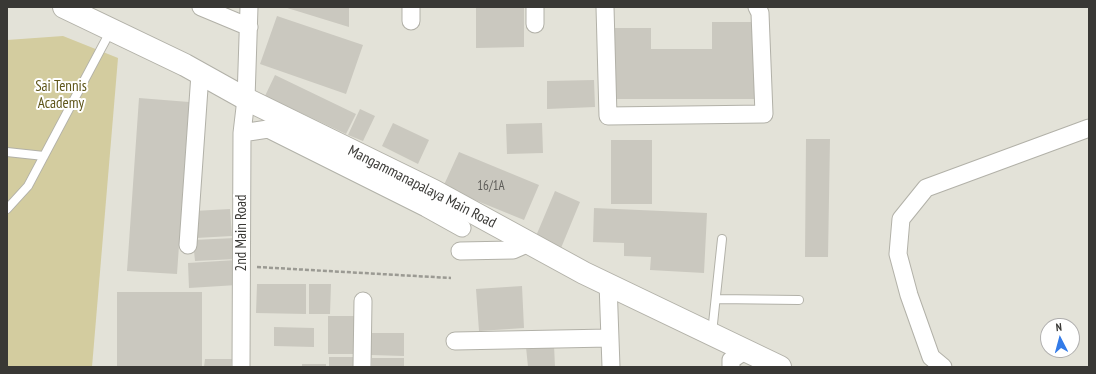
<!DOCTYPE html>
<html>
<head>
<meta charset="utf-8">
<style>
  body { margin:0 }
  #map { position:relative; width:1096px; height:374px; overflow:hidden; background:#e3e2d8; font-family:"PT Sans Narrow",sans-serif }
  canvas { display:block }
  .frame { position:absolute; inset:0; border:8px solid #393835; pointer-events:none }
  .north { position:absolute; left:1040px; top:318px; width:40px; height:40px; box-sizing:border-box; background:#fff; border:1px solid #b0afae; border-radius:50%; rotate:354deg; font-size:11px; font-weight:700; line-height:16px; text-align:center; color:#393835 }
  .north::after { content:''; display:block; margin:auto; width:14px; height:18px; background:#337be8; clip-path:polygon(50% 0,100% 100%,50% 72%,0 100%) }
</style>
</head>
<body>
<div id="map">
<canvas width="1096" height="374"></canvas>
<div class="frame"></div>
<div class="north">N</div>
</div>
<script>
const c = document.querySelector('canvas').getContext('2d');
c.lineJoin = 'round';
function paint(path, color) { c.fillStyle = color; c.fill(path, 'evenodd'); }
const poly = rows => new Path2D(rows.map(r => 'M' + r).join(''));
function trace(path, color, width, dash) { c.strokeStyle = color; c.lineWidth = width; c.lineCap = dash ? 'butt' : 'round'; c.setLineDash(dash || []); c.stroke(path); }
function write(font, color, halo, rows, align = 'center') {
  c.font = font + ' "PT Sans Narrow",sans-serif'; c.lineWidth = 4; c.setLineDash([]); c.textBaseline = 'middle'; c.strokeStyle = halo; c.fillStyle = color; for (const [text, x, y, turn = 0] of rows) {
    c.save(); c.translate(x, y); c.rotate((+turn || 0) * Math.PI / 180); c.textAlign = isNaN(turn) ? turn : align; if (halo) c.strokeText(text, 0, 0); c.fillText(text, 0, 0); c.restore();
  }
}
const green = poly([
  [63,36,118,58,92,367,7,367,7,40]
]);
const building = poly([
  [284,7,349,7,349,27],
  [476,7,524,7,524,47,476,48],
  [277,16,363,45,346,94,260,64],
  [712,22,758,22,758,99,612,99,612,28,651,28,651,49,712,49],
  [275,75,356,114,346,134,265,96],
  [594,80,595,107,547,109,547,81],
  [139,98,189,102,177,274,127,271],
  [360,109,375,116,363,141,348,135],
  [393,123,429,140,418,164,382,146],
  [542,123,543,153,507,154,506,124],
  [806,139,830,139,828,257,805,257],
  [611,140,652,140,652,204,611,204],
  [459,152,539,185,524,220,443,187],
  [555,191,580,202,561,248,536,236],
  [594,208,707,213,704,273,650,270,651,257,624,256,624,243,593,242],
  [230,209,232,236,196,238,194,211],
  [235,238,236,259,195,261,193,240],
  [236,260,237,285,189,288,188,263],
  [257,284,306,284,306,314,256,313],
  [309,284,331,284,330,314,309,314],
  [522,286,524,328,479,331,476,289],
  [117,292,202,292,202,367,117,367],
  [328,316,358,316,358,354,328,354],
  [274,327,314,328,314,347,274,346],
  [371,333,404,333,404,356,371,355],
  [554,345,555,367,528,367,526,347],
  [329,357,358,357,358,367,329,367],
  [372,358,404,358,404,367,372,367],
  [205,359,232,359,231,367,204,367],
  [302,364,326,364,326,367,302,367]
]);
const path = poly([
  [257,267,451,278]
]);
const lane = poly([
  [7,152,44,156],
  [7,209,28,186,111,30],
  [716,299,799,300],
  [712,333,722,239]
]);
const street = poly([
  [201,7,249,27],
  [411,7,411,21],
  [535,7,535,24],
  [605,7,608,116,764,114,760,13,757,7],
  [242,133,268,129,426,208,462,228],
  [188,245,200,74],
  [460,251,513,250,529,243],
  [608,283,611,367],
  [455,341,609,338],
  [241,367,242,133,246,99,249,7],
  [362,367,363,301],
  [731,367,731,360,746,350],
  [943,367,931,357,909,295,898,254,901,219,926,188,1089,128]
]);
const secondary = poly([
  [64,7,185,65,246,99,434,191,584,273,780,367]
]);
const numberNames = [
  ["16/1A",491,186]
];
const parkNames = [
  ["Sai Tennis",61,87],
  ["Academy",61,104]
];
const streetNames = [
  ["Mangammanapalaya Main Road",422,187,27],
  ["2nd Main Road",242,233,-90]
];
paint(green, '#d3cc9f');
paint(building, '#cac8bf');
trace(lane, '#b2b1a8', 10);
trace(street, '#b2b1a8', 19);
trace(secondary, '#b2b1a8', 24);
trace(path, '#9b9a93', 2.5, [4, 2]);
trace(lane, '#fff', 8);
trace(street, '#fff', 17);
trace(secondary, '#fff', 22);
write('13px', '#5d5c58', null, numberNames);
write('15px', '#5f561a', '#fff', parkNames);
write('15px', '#393835', '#fff', streetNames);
</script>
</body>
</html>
